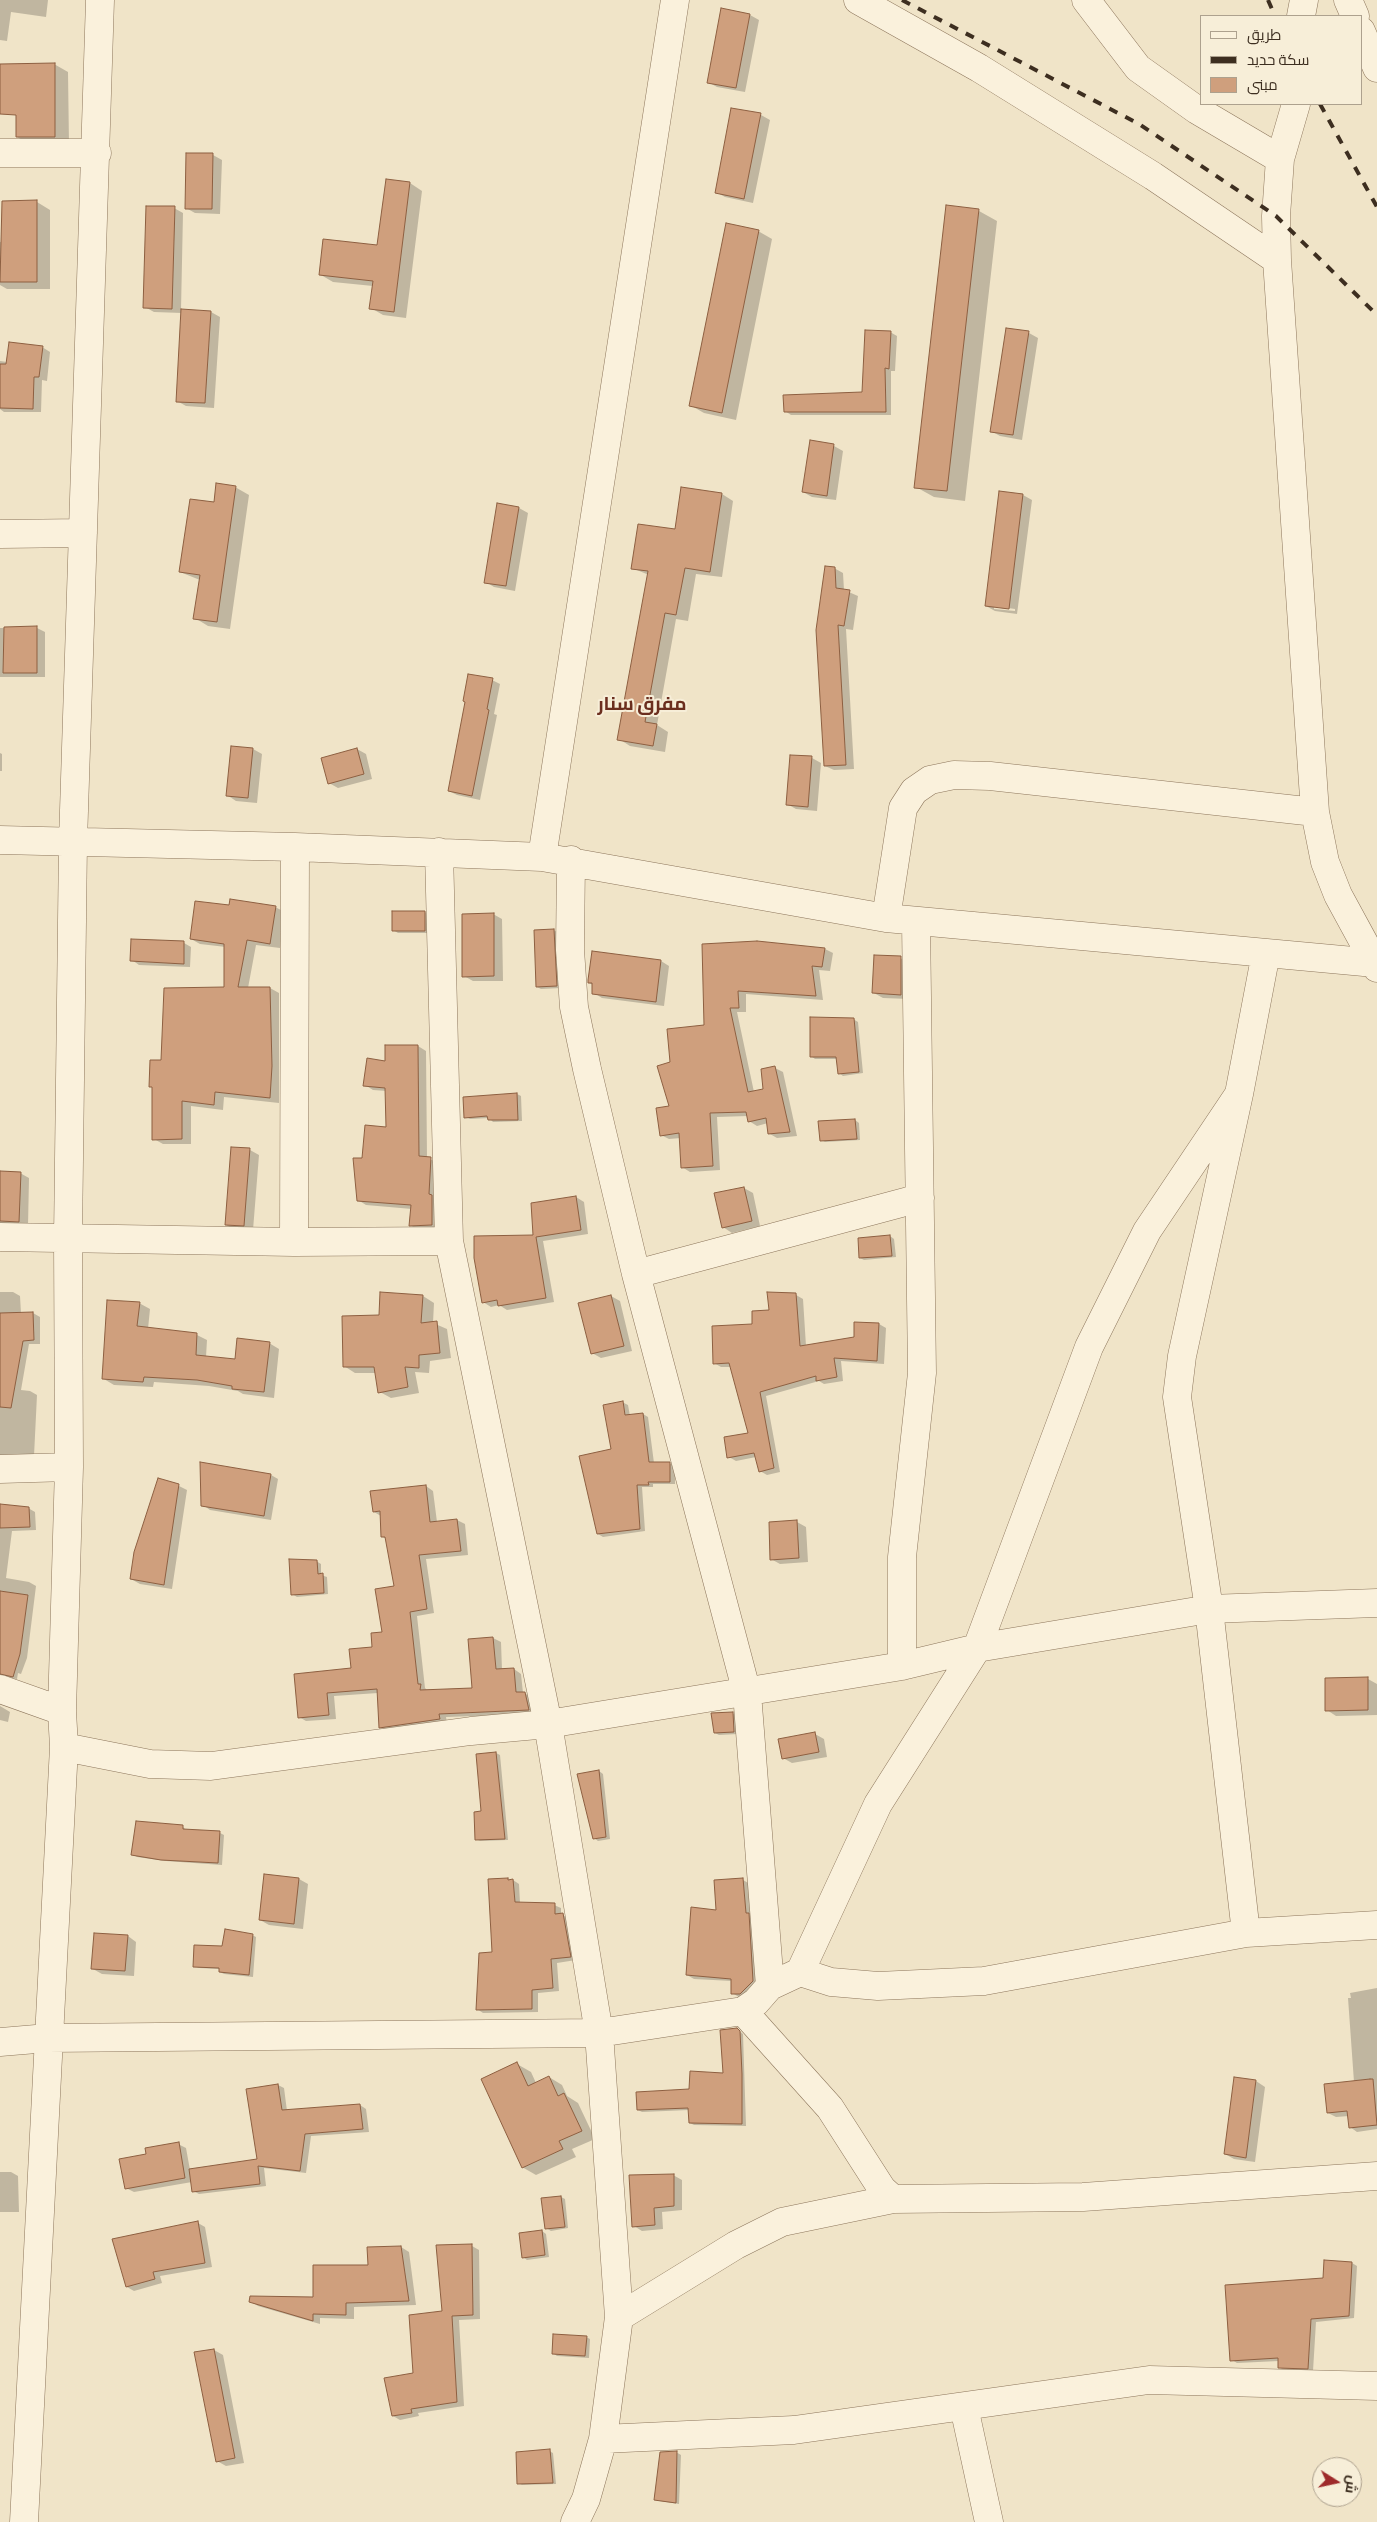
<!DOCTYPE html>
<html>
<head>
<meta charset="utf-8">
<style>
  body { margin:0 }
  #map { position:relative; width:1377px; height:2522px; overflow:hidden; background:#f0e4c8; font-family:Bitter,Cairo,serif }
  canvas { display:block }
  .legend { position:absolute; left:1200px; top:15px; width:162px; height:90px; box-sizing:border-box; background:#f7eed8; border:1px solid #ada18e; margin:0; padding:6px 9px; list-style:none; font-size:15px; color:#3d2e20 }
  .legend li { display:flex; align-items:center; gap:10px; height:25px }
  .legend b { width:25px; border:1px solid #ada18e }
  .north { position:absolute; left:1312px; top:2457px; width:50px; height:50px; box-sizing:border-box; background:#f7eed8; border:1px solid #ada18e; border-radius:50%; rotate:100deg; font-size:14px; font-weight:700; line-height:20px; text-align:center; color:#3d2e20 }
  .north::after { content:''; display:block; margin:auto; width:18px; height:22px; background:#9e2a2b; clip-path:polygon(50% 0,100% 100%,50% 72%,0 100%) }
</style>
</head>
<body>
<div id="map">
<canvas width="1377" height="2522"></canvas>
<ul class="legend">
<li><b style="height:6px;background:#faf1dc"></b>طريق</li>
<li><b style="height:6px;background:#3d2e20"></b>سكة حديد</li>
<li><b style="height:14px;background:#cf9f7d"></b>مبنى</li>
</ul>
<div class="north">ش</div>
</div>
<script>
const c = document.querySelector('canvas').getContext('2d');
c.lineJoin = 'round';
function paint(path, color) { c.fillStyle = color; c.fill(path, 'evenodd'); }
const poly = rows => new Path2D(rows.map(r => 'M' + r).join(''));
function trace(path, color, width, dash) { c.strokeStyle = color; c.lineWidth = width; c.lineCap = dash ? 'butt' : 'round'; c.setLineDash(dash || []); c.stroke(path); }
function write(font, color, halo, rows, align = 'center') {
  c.font = font + ' Bitter,Cairo,serif'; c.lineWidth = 4; c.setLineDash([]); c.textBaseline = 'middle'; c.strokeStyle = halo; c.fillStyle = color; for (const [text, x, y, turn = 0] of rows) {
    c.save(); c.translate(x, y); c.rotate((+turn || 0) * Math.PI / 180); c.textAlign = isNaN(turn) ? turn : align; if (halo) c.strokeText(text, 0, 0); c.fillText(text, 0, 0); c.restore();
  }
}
const shadow = poly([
  [0,0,48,0,46,17,11,12,7,41,0,40],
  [722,10,750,15,759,20,745,92,717,87,708,82],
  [54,64,68,72,69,145,31,145,17,137],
  [732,109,761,115,770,120,753,203,725,197,716,192],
  [213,155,222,160,220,214,195,213,186,208],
  [410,183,422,191,406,318,383,315,371,308,373,286,333,282,321,275,378,247],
  [37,202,50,210,50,289,7,289,0,285,0,242,3,242],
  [174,208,183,213,181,310,211,312,220,317,214,408,186,406,177,401,182,313,154,312,145,307],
  [979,211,997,221,965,501,934,497,916,487],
  [758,231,772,239,736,420,704,413,690,405],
  [890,332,897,336,895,371,891,371,891,415,791,415,785,411,863,393],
  [1029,333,1038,338,1022,440,1000,436,991,431],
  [42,347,50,352,47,381,42,380,41,412,4,412,0,409,0,361,7,362],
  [834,446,843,451,836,500,812,497,803,492],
  [235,487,249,495,230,629,208,626,195,618,200,580,180,572,215,503],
  [722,494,733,501,722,577,696,574,688,621,676,619,657,725,668,732,665,752,630,746,619,739,649,575,632,568],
  [1023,495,1032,500,1017,614,995,611,986,606],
  [994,606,1015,609,1015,611,994,609],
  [519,508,528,513,515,591,494,587,486,582],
  [834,568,843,573,844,590,858,596,853,630,846,629,854,769,834,770,825,766],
  [0,628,37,628,45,632,45,677,0,677],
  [492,680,500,684,494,714,497,715,480,800,457,795,449,791],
  [253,749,262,754,257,803,236,801,227,795],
  [357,749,366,754,372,779,338,788,329,783],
  [0,753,2,754,2,771,0,771],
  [791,756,812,758,821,763,817,811,796,809,787,804],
  [230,906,275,907,285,912,280,948,256,945,248,988,270,988,279,993,279,1103,224,1097,223,1110,191,1106,191,1144,163,1144,154,1139,162,1062,225,988,226,947,200,944,191,939],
  [425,912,429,915,429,933,398,933,393,930],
  [493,914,502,919,503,981,473,981,464,976],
  [554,930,558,933,561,988,541,989,537,987,535,931],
  [757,942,825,949,833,953,830,971,819,970,823,1000,746,994,746,1012,737,1012,754,1092,764,1090,775,1068,783,1072,797,1136,777,1138,770,1134,768,1123,757,1126,749,1121,748,1116,717,1117,720,1170,690,1172,682,1167,681,1138,669,1139,661,1135,670,1107,671,1063,705,1026],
  [184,943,191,947,190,967,139,965,132,960],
  [900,958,909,963,910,999,883,998,874,993],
  [661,961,669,966,664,1006,602,998,594,993,593,985,589,983],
  [853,1019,858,1022,863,1073,843,1076,839,1073,837,1059,815,1059,811,1056],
  [386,1046,418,1046,426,1051,427,1158,439,1163,440,1230,418,1230,410,1225,412,1209,366,1205,358,1200,363,1159,387,1128,387,1091,373,1090,365,1085,387,1063],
  [517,1094,521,1096,522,1121,493,1122,489,1118,470,1119,466,1117],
  [855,1120,859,1123,860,1140,825,1142,821,1140],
  [232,1148,250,1150,259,1155,253,1230,235,1230,226,1225],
  [0,1172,20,1173,29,1178,28,1226,0,1225],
  [744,1188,753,1193,760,1226,732,1233,723,1227],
  [576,1197,584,1202,588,1234,543,1241,554,1302,507,1310,499,1305,491,1307,483,1302,534,1236],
  [890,1236,894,1239,896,1257,864,1260,860,1258],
  [0,1292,13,1292,20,1296,21,1314,33,1313,40,1317,40,1344,29,1344,21,1390,30,1391,37,1395,34,1456,0,1457],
  [796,1295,803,1299,806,1346,855,1338,879,1324,886,1328,884,1364,841,1361,843,1381,824,1384,819,1381,766,1396,780,1472,767,1475,760,1471,756,1457,736,1461,729,1457,750,1434,732,1367,721,1367,714,1363,753,1325],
  [423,1296,434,1303,433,1323,447,1329,451,1358,430,1361,429,1373,415,1372,419,1393,391,1398,380,1392,376,1373,355,1373,344,1366,380,1316],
  [611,1296,620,1301,632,1351,601,1358,592,1353],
  [139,1303,150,1309,148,1329,197,1335,207,1340,206,1357,236,1360,269,1343,279,1349,274,1398,243,1394,238,1391,209,1386,154,1382,153,1387,114,1385,104,1379],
  [622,1402,628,1405,630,1416,643,1414,648,1417,654,1463,669,1463,675,1466,675,1484,653,1484,653,1487,642,1487,645,1531,603,1537,598,1534],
  [201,1463,271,1475,278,1479,271,1520,210,1510,203,1505],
  [179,1486,187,1490,172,1589,140,1584,131,1579],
  [426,1486,433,1491,437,1522,457,1520,465,1524,468,1555,426,1559,434,1613,417,1616,425,1688,428,1691,473,1689,470,1640,493,1638,501,1642,502,1670,514,1669,521,1674,523,1693,533,1697,536,1714,446,1717,447,1723,388,1731,380,1727,378,1693,334,1696,336,1719,306,1721,299,1717,374,1648,383,1633,395,1587,386,1539,383,1537,381,1516,374,1512],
  [0,1505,28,1508,35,1512,36,1530,12,1531,6,1578,29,1582,36,1586,27,1658,21,1674,18,1673,17,1679,4,1677,0,1679],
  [797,1522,806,1527,808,1562,780,1564,771,1559],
  [316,1561,321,1564,321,1575,327,1577,328,1594,297,1597,292,1594],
  [1368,1679,1377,1684,1377,1715,1336,1716,1327,1710],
  [0,1706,10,1712,8,1722,0,1720],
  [732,1713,737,1715,738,1734,719,1735,715,1733],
  [815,1734,824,1739,827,1757,792,1763,783,1758],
  [496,1753,500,1755,508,1840,480,1841,476,1839],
  [599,1771,603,1774,610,1839,598,1841,594,1838],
  [137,1823,183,1827,187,1831,220,1833,224,1835,222,1865,166,1861,137,1857,132,1854],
  [265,1876,299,1879,308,1884,303,1929,269,1925,260,1920],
  [513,1880,519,1884,520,1903,554,1905,561,1908,561,1915,570,1918,576,1960,557,1963,559,1991,538,1993,538,2012,483,2013,477,2009],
  [743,1880,750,1884,760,1980,748,1997,739,1997,732,1993,732,1981,694,1979,687,1975,717,1912],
  [252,1935,256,1937,253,1977,224,1974,220,1972,220,1969,199,1968,195,1966,223,1947],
  [128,1936,136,1942,134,1976,102,1974,93,1969],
  [1377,1988,1377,2129,1357,2132,1350,2127,1349,2116,1336,2117,1328,2113,1354,2082,1348,1998,1351,1998,1350,1993],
  [737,2029,743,2034,746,2126,694,2125,690,2123,689,2110,642,2112,638,2110,724,2074],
  [517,2064,531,2072,536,2083,549,2077,562,2085,567,2096,578,2103,595,2139,572,2149,576,2157,536,2175,522,2167],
  [1235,2079,1256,2081,1265,2087,1255,2162,1234,2159,1225,2154],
  [278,2085,284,2088,287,2111,360,2105,366,2109,369,2132,311,2136,306,2173,264,2168,266,2186,199,2194,193,2191,192,2182,134,2192,126,2188,147,2155,178,2144,186,2148,190,2170,258,2160],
  [0,2172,11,2172,18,2176,19,2212,0,2212],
  [673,2175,682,2180,682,2210,662,2212,663,2229,642,2231,634,2226],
  [561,2197,565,2199,568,2228,551,2231,546,2228],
  [198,2223,205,2227,212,2267,160,2276,162,2283,134,2291,127,2287],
  [542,2231,546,2234,549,2257,527,2260,523,2257],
  [472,2246,479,2250,480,2319,459,2320,464,2406,418,2413,419,2416,400,2420,393,2416,443,2312],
  [401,2247,409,2252,416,2305,354,2307,354,2319,320,2318,320,2324,258,2306,250,2301,314,2298],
  [1352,2263,1357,2266,1354,2318,1316,2322,1313,2371,1284,2370,1279,2367,1279,2361,1237,2363,1232,2360,1324,2279],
  [586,2337,590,2339,589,2358,557,2356,553,2353],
  [214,2350,223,2355,244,2463,226,2466,217,2461],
  [549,2451,553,2453,556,2484,522,2485,518,2483],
  [676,2452,681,2455,679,2504,659,2501,655,2499]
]);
const building = poly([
  [721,8,750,14,736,88,707,83,721,8],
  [55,63,55,137,16,137,16,115,0,114,0,64,55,63],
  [731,108,761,113,744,199,715,193,731,108],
  [186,153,213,153,212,209,185,209,186,153],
  [386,179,410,182,394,312,369,309,373,281,319,275,323,239,377,245,386,179],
  [37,200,37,282,0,282,2,201,37,200],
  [946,205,979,209,947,491,914,488,946,205],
  [146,206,175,206,172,309,143,308,146,206],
  [726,223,759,230,722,413,689,406,726,223],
  [181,309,211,311,205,403,176,402,181,309],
  [1006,328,1029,331,1013,435,990,432,1006,328],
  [865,330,891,331,889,369,885,368,886,412,784,412,783,395,862,392,865,330],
  [9,342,43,346,39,377,34,377,33,409,0,408,0,364,6,364,9,342],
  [810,440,834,444,827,496,802,492,810,440],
  [216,483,236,486,217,622,193,619,200,575,179,572,190,499,214,502,216,483],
  [681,487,722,493,710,572,685,568,676,615,665,613,645,722,657,724,653,746,617,740,648,571,631,569,638,524,675,529,681,487],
  [999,491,1023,494,1009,609,985,606,999,491],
  [497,503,519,507,506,586,484,583,497,503],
  [825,566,835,567,836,588,850,590,844,626,838,625,846,765,824,766,816,630,825,566],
  [37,626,37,673,3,673,4,627,37,626],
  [468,674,493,678,487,709,489,710,472,796,448,791,465,702,463,701,468,674],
  [231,746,253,748,248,798,226,796,231,746],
  [357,748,364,774,328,784,321,758,357,748],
  [790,755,812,756,808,807,786,805,790,755],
  [230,899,276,906,270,944,247,940,238,987,270,987,272,1066,270,1098,215,1092,214,1105,182,1101,182,1139,152,1140,152,1087,149,1087,150,1060,161,1060,164,988,224,987,224,944,190,939,195,901,229,905,230,899],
  [392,911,425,911,425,931,392,931,392,911],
  [494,913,494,976,462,977,462,914,494,913],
  [554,929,557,986,536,987,534,930,554,929],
  [131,939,184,941,184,964,130,961,131,939],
  [757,941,825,948,822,967,812,966,816,996,738,991,739,1008,730,1008,748,1092,763,1089,761,1069,775,1066,790,1132,768,1134,766,1118,748,1122,746,1112,710,1113,713,1166,681,1168,679,1133,660,1136,656,1108,669,1106,657,1066,670,1062,667,1029,704,1025,702,944,757,941],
  [592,951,661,960,656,1002,592,994,592,983,588,983,588,980,592,951],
  [874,955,901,956,901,995,872,993,874,955],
  [810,1017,854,1018,859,1072,838,1074,836,1057,810,1057,810,1017],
  [385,1045,418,1045,419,1156,431,1157,429,1194,432,1195,432,1225,409,1226,411,1205,357,1201,353,1158,362,1158,365,1125,386,1127,385,1088,363,1086,367,1058,385,1061,385,1045],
  [517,1093,518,1120,488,1120,487,1116,464,1118,463,1097,517,1093],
  [855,1119,857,1139,820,1141,818,1121,855,1119],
  [231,1147,250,1148,244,1226,225,1225,231,1147],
  [0,1171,21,1172,19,1222,0,1221,0,1171],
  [744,1187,752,1221,722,1228,714,1193,744,1187],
  [576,1196,581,1230,536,1237,546,1298,498,1306,497,1300,482,1303,474,1258,474,1236,533,1235,531,1203,576,1196],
  [890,1235,892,1256,859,1258,858,1238,890,1235],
  [380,1292,423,1295,421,1323,437,1321,440,1353,419,1355,419,1368,405,1367,408,1387,378,1393,374,1367,343,1367,342,1316,379,1315,380,1292],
  [767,1292,796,1293,800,1346,854,1337,854,1322,879,1323,877,1361,834,1358,837,1377,816,1381,816,1376,760,1392,774,1468,759,1472,754,1453,727,1458,724,1437,748,1433,729,1363,713,1364,712,1326,752,1324,752,1311,769,1310,767,1292],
  [611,1295,624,1346,591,1354,578,1303,611,1295],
  [107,1300,140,1302,137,1326,197,1333,196,1355,235,1359,237,1338,270,1342,264,1392,232,1389,232,1386,197,1380,144,1377,143,1382,102,1379,107,1300],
  [33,1312,34,1340,23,1341,11,1408,0,1407,0,1313,33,1312],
  [623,1401,625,1415,643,1413,649,1462,670,1462,670,1482,648,1482,649,1485,637,1485,640,1529,597,1534,579,1456,611,1449,603,1405,623,1401],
  [200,1462,271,1474,264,1516,201,1506,200,1462],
  [158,1478,179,1484,164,1585,130,1579,134,1552,158,1478],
  [426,1485,430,1522,457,1519,461,1551,419,1555,427,1609,410,1612,418,1684,421,1684,420,1690,472,1688,468,1639,493,1637,496,1669,514,1668,516,1692,525,1692,529,1710,439,1714,440,1719,379,1728,377,1689,327,1693,329,1715,298,1718,294,1674,351,1668,349,1649,372,1647,371,1633,382,1632,375,1589,394,1586,385,1537,381,1537,380,1511,373,1512,370,1491,426,1485],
  [0,1504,29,1507,30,1527,0,1528,0,1504],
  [797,1520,799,1558,770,1560,769,1522,797,1520],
  [289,1559,317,1560,318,1574,323,1573,324,1593,291,1595,289,1559],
  [0,1591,28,1595,20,1654,13,1677,0,1674,0,1591],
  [1368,1677,1368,1710,1325,1711,1325,1678,1368,1677],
  [733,1712,734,1732,714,1733,711,1713,733,1712],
  [815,1732,819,1752,782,1759,778,1739,815,1732],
  [496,1752,505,1839,475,1840,474,1812,481,1811,476,1754,496,1752],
  [599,1770,606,1837,593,1839,577,1774,599,1770],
  [136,1821,183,1825,183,1829,220,1831,218,1863,161,1860,131,1855,136,1821],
  [264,1874,299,1878,294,1924,259,1920,264,1874],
  [508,1878,508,1880,513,1879,515,1902,555,1903,555,1914,563,1913,571,1957,551,1959,553,1988,532,1990,532,2009,476,2010,479,1953,492,1952,488,1879,508,1878],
  [743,1878,746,1913,749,1913,753,1981,740,1994,731,1994,731,1979,686,1975,691,1907,716,1910,714,1880,743,1878],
  [225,1929,253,1934,249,1975,219,1972,219,1968,193,1967,194,1945,222,1946,225,1929],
  [94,1933,128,1935,125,1971,91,1969,94,1933],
  [737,2028,740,2031,742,2074,742,2124,689,2123,688,2108,637,2110,636,2092,689,2089,690,2071,723,2073,720,2030,737,2028],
  [517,2062,528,2086,549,2076,558,2096,564,2093,582,2131,559,2141,563,2149,522,2168,481,2079,517,2062],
  [1234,2077,1256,2080,1246,2158,1224,2154,1234,2077],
  [1370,2079,1373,2079,1377,2125,1349,2128,1347,2111,1327,2113,1324,2084,1370,2079],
  [278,2084,282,2110,360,2104,363,2129,305,2134,300,2171,258,2166,260,2184,192,2192,189,2169,257,2159,246,2089,278,2084],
  [179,2142,185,2178,125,2189,119,2159,146,2154,145,2148,179,2142],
  [674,2174,674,2206,654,2208,655,2225,632,2227,629,2175,674,2174],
  [561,2196,565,2227,545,2229,541,2198,561,2196],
  [198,2221,205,2263,153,2272,155,2279,126,2287,112,2239,198,2221],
  [542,2230,545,2255,522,2258,519,2233,542,2230],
  [472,2244,473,2315,452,2316,457,2402,411,2409,412,2413,392,2416,384,2378,413,2373,409,2315,442,2311,436,2245,472,2244],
  [401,2246,409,2301,346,2303,346,2315,313,2314,313,2321,249,2302,250,2296,313,2297,313,2265,368,2265,367,2247,401,2246],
  [1324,2260,1352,2262,1349,2316,1311,2319,1308,2369,1278,2368,1278,2358,1230,2361,1225,2285,1323,2278,1324,2260],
  [553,2334,587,2336,585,2356,552,2354,553,2334],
  [214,2349,235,2458,216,2462,194,2352,214,2349],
  [550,2449,553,2483,517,2484,516,2452,550,2449],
  [677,2451,676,2503,654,2500,660,2452,677,2451]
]);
const minor = poly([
  [858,0,979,68,1153,176,1277,260],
  [1086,0,1138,68,1197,110,1280,159],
  [1348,0,1355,16],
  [1301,16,1304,0],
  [1361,31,1377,68],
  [1296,104,1280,159,1276,216,1277,260,1315,812,1325,862,1338,895,1375,963],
  [0,153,97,153],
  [0,534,83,533],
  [0,840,295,847,542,857,886,918,1375,963,1377,968],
  [439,852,449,1241,548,1724,599,2033,619,2317,603,2439,586,2499,575,2522],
  [542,857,675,0],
  [571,860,570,950,574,1007,587,1069,636,1274,747,1693,770,1986],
  [886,918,903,808,914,791,930,780,954,775,990,776,1315,812],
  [0,1237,294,1242,449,1241],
  [294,1242,295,847],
  [636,1274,920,1198],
  [0,1469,69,1467],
  [902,1666,902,1557,922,1373,916,922],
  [0,1689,62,1711],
  [64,1747,150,1764,211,1766,471,1731,548,1724,902,1666,977,1648,1209,1609,1377,1603],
  [1246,1933,1209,1609,1177,1397,1182,1356,1239,1094,1266,953],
  [800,1972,831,1982,878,1986,984,1981,1246,1933,1377,1925],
  [743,2011,830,2108,882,2189,893,2199,1083,2197,1377,2176],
  [0,2042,48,2038,599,2033,743,2011,756,2002,770,1986,800,1972,878,1804,977,1648,1089,1347,1147,1231,1239,1094],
  [619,2317,736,2245,782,2222,893,2199],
  [964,2407,989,2522],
  [603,2439,794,2430,1149,2380,1377,2386],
  [24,2522,64,1747,62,1711,69,1467,68,1238,73,842,100,0]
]);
const rail = poly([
  [902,0,1139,124,1276,216,1377,315],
  [1268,0,1275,16],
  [1320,104,1377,207]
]);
const districtNames = [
  ["مفرق سنار",642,705]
];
paint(shadow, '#0003');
paint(building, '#cf9f7d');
trace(building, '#8d5f41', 1);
trace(minor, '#8d765c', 29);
trace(minor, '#faf1dc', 28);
trace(rail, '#3d2e20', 4, [9, 9]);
write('bold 19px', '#6b2e1e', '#f7eed8', districtNames);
</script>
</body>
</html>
